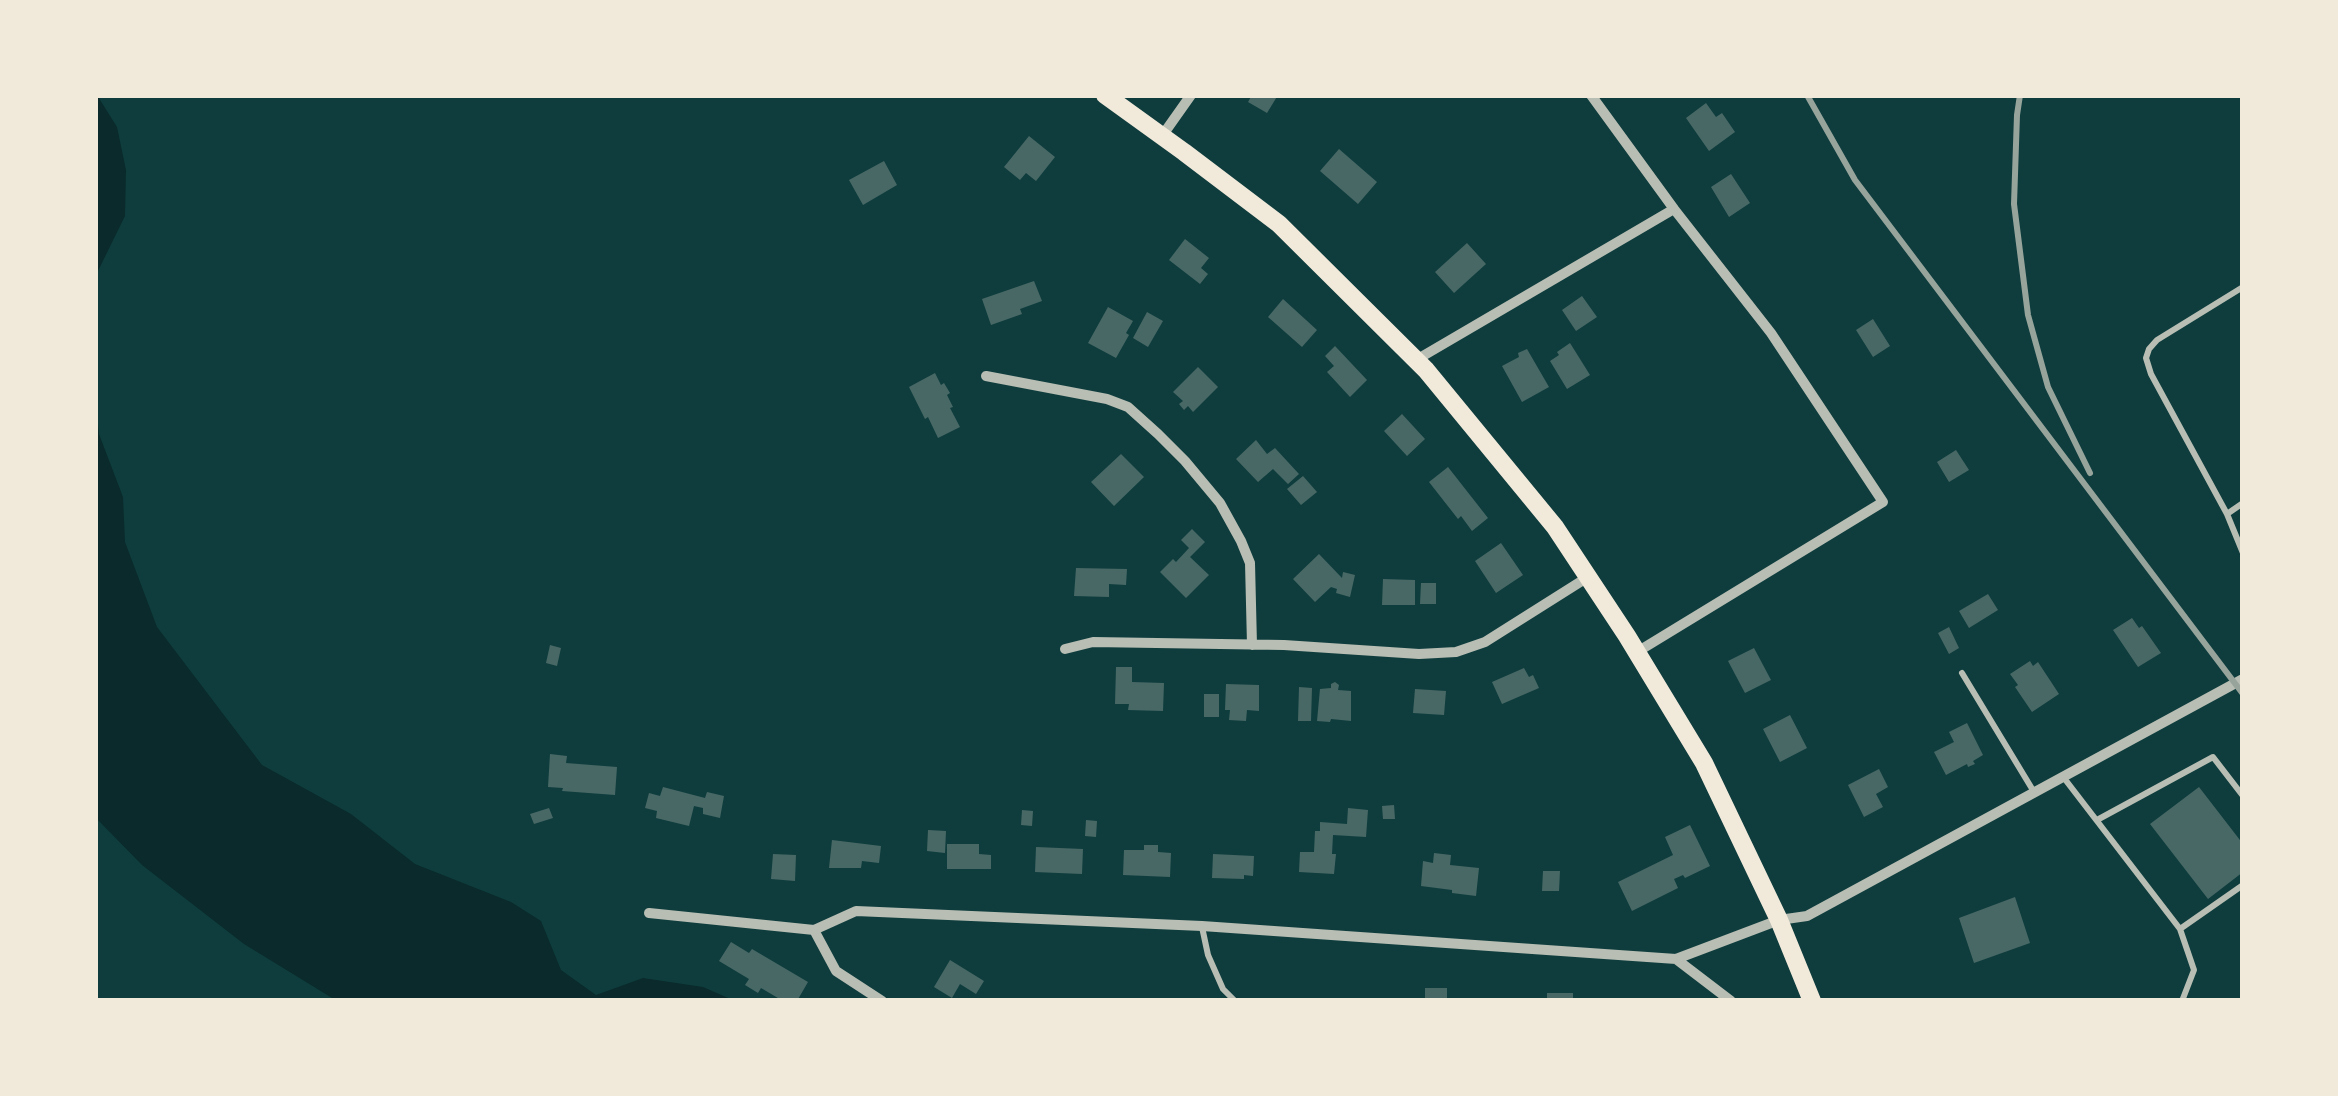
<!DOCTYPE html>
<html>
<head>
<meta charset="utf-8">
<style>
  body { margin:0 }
  #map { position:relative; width:2338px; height:1096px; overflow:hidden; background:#0f3d3e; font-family:Ubuntu,sans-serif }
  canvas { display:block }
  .frame { position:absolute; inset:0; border:98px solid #f1e9da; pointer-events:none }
</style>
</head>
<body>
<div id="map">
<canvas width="2338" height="1096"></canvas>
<div class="frame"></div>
</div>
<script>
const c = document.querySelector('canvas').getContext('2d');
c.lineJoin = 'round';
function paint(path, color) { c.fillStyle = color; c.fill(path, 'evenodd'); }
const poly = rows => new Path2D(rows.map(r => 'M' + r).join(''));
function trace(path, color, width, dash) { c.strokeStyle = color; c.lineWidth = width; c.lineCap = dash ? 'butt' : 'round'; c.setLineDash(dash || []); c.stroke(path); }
const water = poly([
  [95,95,97,95,117,127,126,170,125,216,95,277],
  [95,395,99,434,123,497,125,542,157,627,262,765,351,814,415,864,511,902,541,921,561,970,596,995,643,978,703,987,735,1001,337,1001,244,944,142,865,95,817]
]);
const building = poly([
  [1252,95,1278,95,1267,113,1248,102],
  [1706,103,1716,117,1722,113,1735,132,1709,151,1686,118],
  [1029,136,1055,157,1036,181,1026,173,1020,180,1004,167],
  [1339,149,1377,182,1358,204,1320,171],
  [884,161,897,185,863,205,849,180],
  [1731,174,1750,203,1729,217,1711,187],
  [1185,239,1209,258,1201,268,1208,274,1200,284,1169,260],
  [1467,243,1486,264,1454,293,1435,272],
  [1034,281,1042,301,1020,309,1022,314,991,325,982,299],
  [1582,296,1597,317,1576,331,1562,310],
  [1283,299,1317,330,1302,347,1268,317],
  [1108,307,1133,321,1126,333,1129,335,1116,358,1088,343],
  [1147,312,1163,321,1148,347,1133,338],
  [1873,319,1890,346,1873,357,1856,330],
  [1570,343,1590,375,1567,389,1550,361,1559,355,1557,352],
  [1335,346,1367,380,1350,397,1327,372,1334,366,1325,356],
  [1527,349,1549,387,1522,402,1502,366,1519,357,1518,353],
  [1198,367,1218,387,1193,412,1188,406,1184,410,1179,404,1183,401,1173,392],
  [935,373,941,385,944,383,950,393,947,395,953,407,950,408,960,427,938,438,928,417,925,419,909,387],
  [1402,414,1425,439,1407,456,1384,431],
  [1256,440,1267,454,1275,448,1299,474,1288,484,1273,469,1258,482,1236,459],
  [1956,450,1969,470,1949,482,1937,462],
  [1121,454,1144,477,1114,506,1091,482],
  [1448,467,1488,518,1472,531,1461,516,1458,519,1429,482],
  [1303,476,1317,492,1301,505,1287,489],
  [1192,529,1205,542,1190,557,1209,575,1186,598,1160,572,1173,559,1176,562,1189,548,1181,540],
  [1501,543,1523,575,1496,593,1475,561],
  [1319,554,1342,578,1343,572,1355,575,1350,597,1336,593,1337,589,1331,587,1315,602,1293,579],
  [1076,568,1127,569,1126,585,1109,584,1109,597,1074,596],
  [1383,579,1415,580,1415,605,1382,605],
  [1421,583,1436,583,1436,604,1420,604],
  [1988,594,1998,610,1969,628,1959,611],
  [2132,618,2139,628,2142,626,2161,653,2138,667,2113,630],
  [1949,627,1959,648,1949,654,1938,633],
  [550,645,561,648,557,666,546,663],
  [1754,648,1771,680,1745,693,1728,661],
  [2030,661,2033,666,2038,662,2059,694,2032,712,2015,687,2018,685,2010,674],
  [1116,667,1132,667,1132,682,1164,683,1163,711,1128,710,1129,704,1115,704],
  [1524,668,1529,677,1533,675,1539,688,1502,704,1492,682],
  [1335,682,1339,685,1338,690,1351,691,1351,721,1331,719,1330,722,1317,721,1320,689,1331,688,1331,684],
  [1226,684,1259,685,1259,711,1247,710,1246,721,1229,720,1230,710,1225,710],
  [1299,687,1312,688,1311,721,1298,721],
  [1415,689,1446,691,1444,715,1413,713],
  [1204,694,1219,694,1219,717,1204,717],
  [1790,715,1807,748,1780,762,1763,729],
  [1967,723,1983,755,1973,761,1975,764,1968,767,1967,764,1946,775,1934,752,1954,742,1949,732],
  [550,754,567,756,566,763,617,767,615,795,562,791,563,788,548,787],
  [1879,769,1888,787,1876,794,1883,807,1864,817,1848,785],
  [663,787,705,798,707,792,724,796,720,818,703,814,703,808,694,806,689,826,656,818,657,811,645,808,649,793,660,796],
  [2199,787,2243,844,2243,872,2208,899,2150,824],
  [1394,805,1395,819,1383,819,1382,806],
  [549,808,553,818,534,824,530,814],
  [1348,808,1368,810,1366,837,1333,835,1332,854,1336,854,1334,874,1299,872,1300,852,1314,852,1315,831,1320,831,1320,822,1347,824],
  [1022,810,1033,811,1032,826,1021,825],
  [1086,820,1097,821,1096,837,1085,836],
  [1690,825,1710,866,1685,878,1683,875,1674,879,1678,888,1632,911,1618,882,1673,855,1665,837],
  [928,830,946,831,945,853,927,851],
  [832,840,881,846,879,863,862,861,861,868,829,868],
  [947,844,979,844,979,854,991,855,991,869,947,869],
  [1144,845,1158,845,1158,852,1171,853,1170,877,1123,875,1124,850,1144,850],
  [1036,847,1083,849,1082,874,1035,872],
  [1434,853,1451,855,1450,865,1479,868,1476,896,1452,893,1452,890,1421,886,1423,861,1433,863],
  [773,854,796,855,795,881,771,879],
  [1213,854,1254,856,1253,876,1244,875,1244,879,1212,878],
  [1543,871,1560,871,1559,891,1542,891],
  [2015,897,2030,943,1974,963,1959,918],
  [731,942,749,953,752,949,808,982,797,1001,783,1001,761,988,758,993,745,985,749,979,719,961],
  [950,960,984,981,976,994,960,984,952,998,934,987],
  [1425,988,1447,988,1447,1001,1425,1001],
  [1547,993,1573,993,1573,1001,1547,1001]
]);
const service = poly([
  [2243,287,2157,340,2149,349,2146,358,2151,374,2227,514,2243,503],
  [2227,514,2243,553],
  [1962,673,2034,792],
  [2064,778,2180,929,2194,970,2182,1001],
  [2097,820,2213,757,2243,796],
  [1202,927,1208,955,1223,989,1235,1001],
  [2180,929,2243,885]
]);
const minor = poly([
  [1591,95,1674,209,1771,333,1883,502,1637,652],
  [1162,136,1191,95],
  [1416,360,1674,209],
  [986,376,1107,399,1128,407,1158,434,1185,461,1220,503,1241,541,1250,563,1252,645],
  [1065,649,1093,642,1284,645,1419,654,1456,652,1485,642,1588,577],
  [649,913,814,930,856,911,1202,926,1676,959,1779,920,1807,916,2243,679],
  [814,930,836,971,882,1001],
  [1676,959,1731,1001]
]);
const secondary = poly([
  [1105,95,1184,152,1279,224,1426,370,1555,527,1627,636,1704,763,1779,920,1812,1001]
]);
const rail = poly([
  [1807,95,1855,180,2243,694],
  [2020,95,2017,115,2014,204,2028,315,2048,387,2090,473]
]);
paint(water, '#0a2a2b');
paint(building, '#486865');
trace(service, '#b8beb3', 6);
trace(minor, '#b8beb3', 10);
trace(secondary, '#f1e9da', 18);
trace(rail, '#97a49c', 6);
</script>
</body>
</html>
